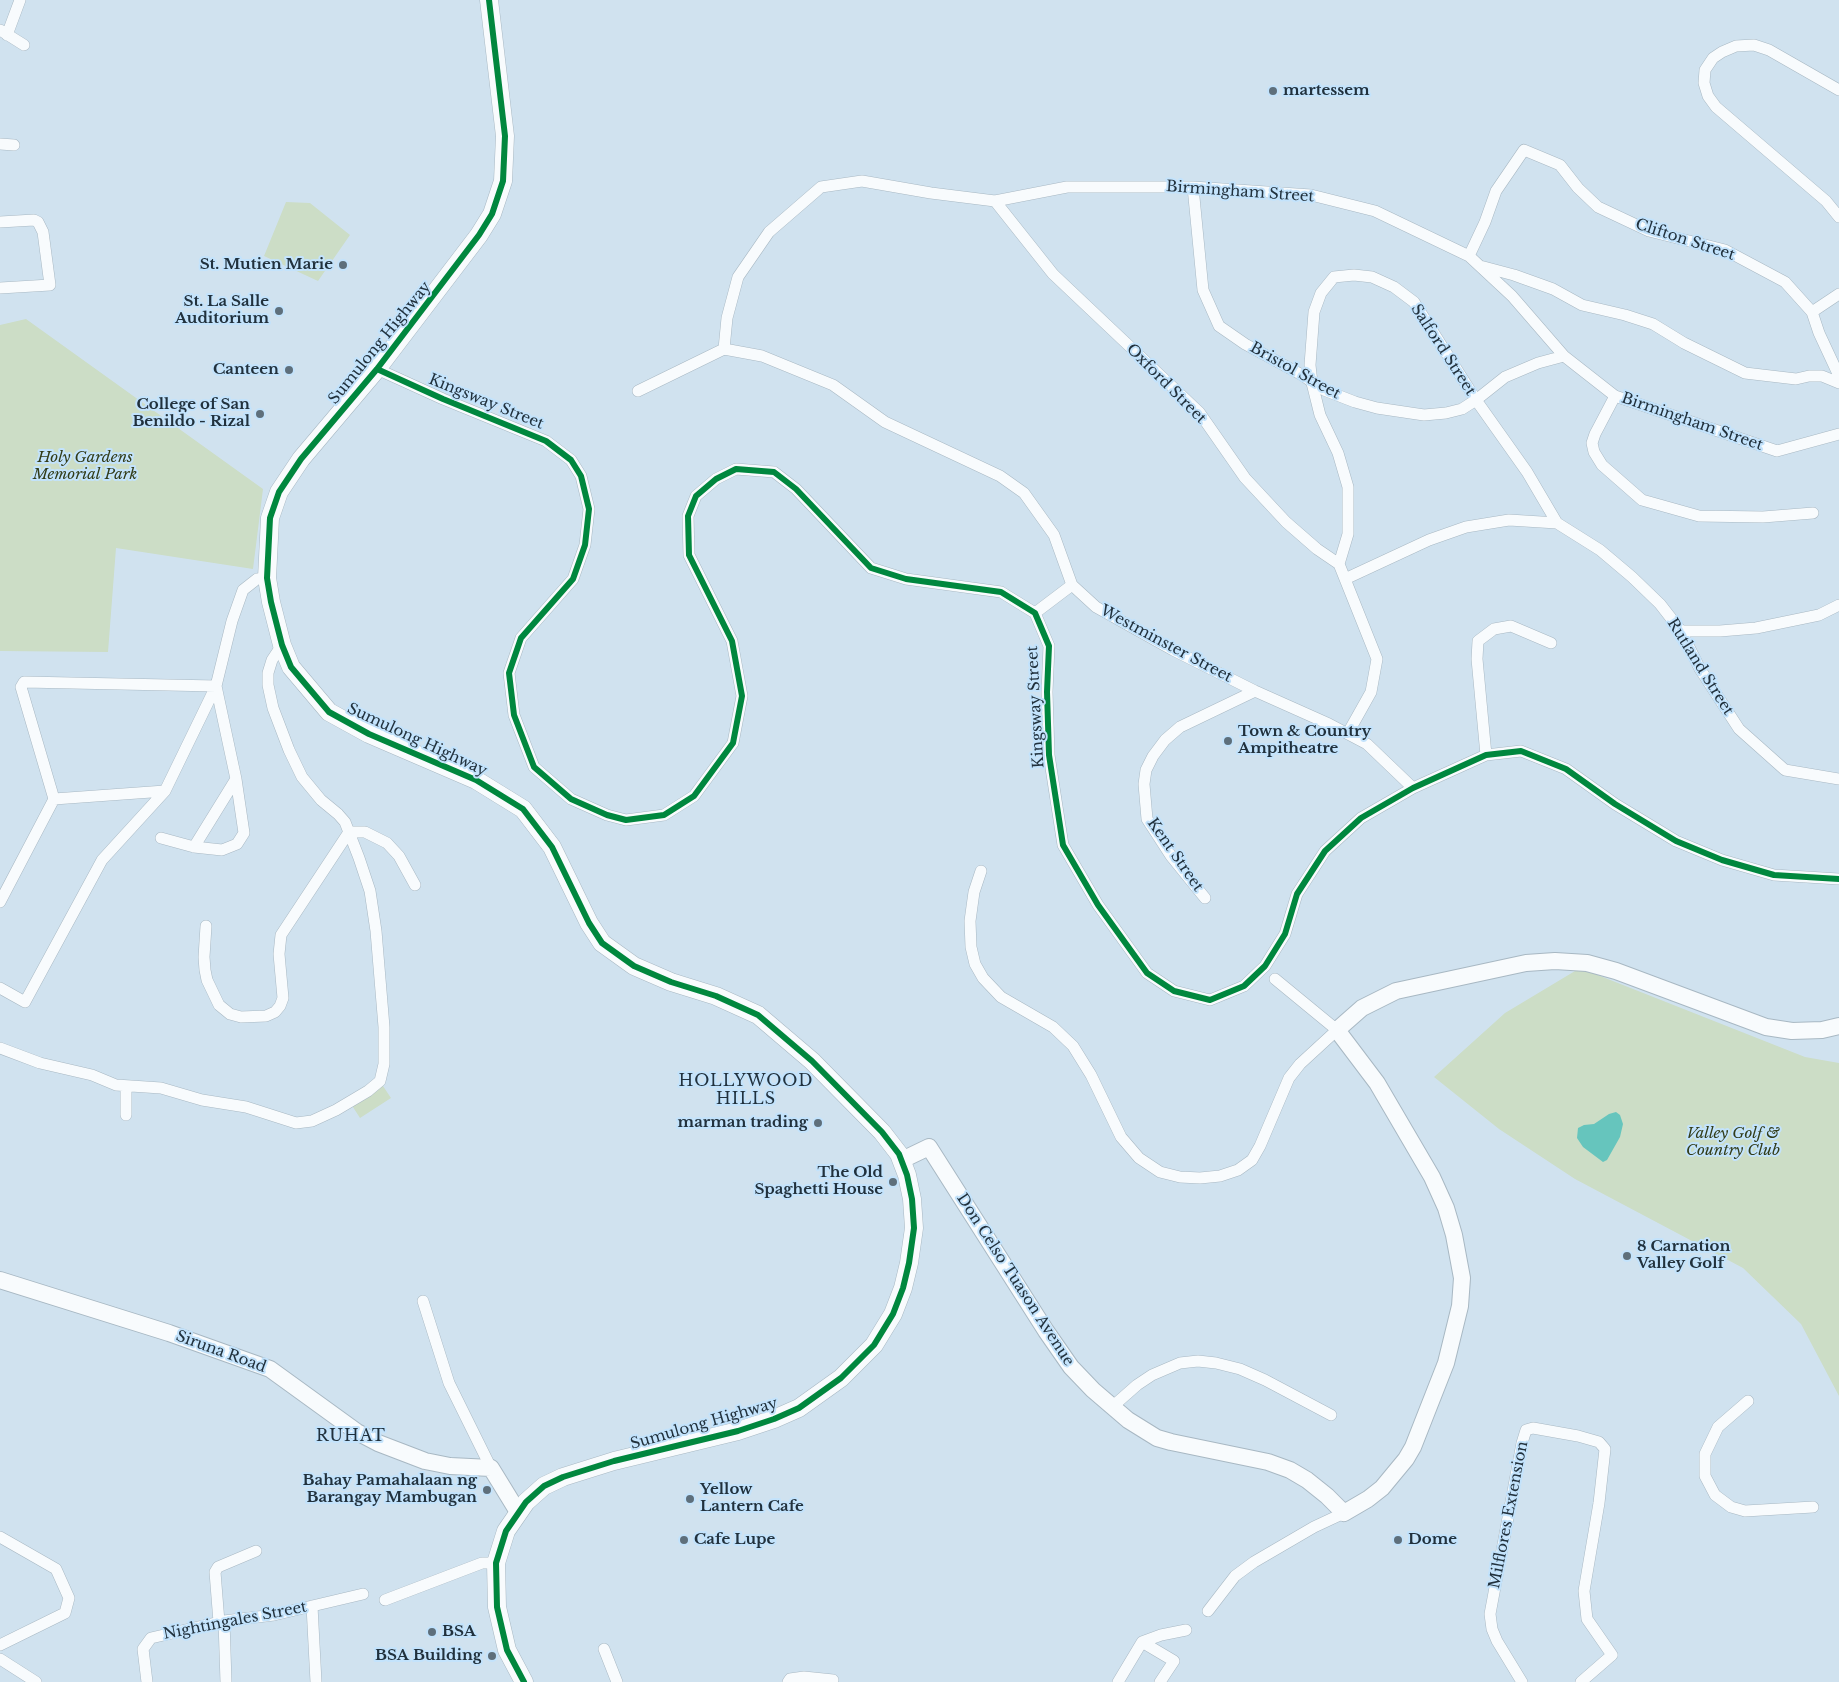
<!DOCTYPE html>
<html>
<head>
<meta charset="utf-8">
<style>
  body { margin:0 }
  canvas { display:block; background:#d0e2ef }
</style>
</head>
<body>
<canvas width="1839" height="1682"></canvas>
<script>
const c = document.querySelector('canvas').getContext('2d');
c.lineJoin = 'round';
function paint(path, color) { c.fillStyle = color; c.fill(path, 'evenodd'); }
const poly = rows => new Path2D(rows.map(r => 'M' + r).join(''));
function trace(path, color, width, dash) { c.strokeStyle = color; c.lineWidth = width; c.lineCap = dash ? 'butt' : 'round'; c.setLineDash(dash || []); c.stroke(path); }
function write(font, color, halo, rows, align = 'center') {
  c.font = font + ' "Libre Baskerville",serif'; c.lineWidth = 4; c.setLineDash([]); c.textBaseline = 'middle'; c.strokeStyle = halo; c.fillStyle = color; for (const [text, x, y, turn = 0] of rows) {
    c.save(); c.translate(x, y); c.rotate((+turn || 0) * Math.PI / 180); c.textAlign = isNaN(turn) ? turn : align; if (halo) c.strokeText(text, 0, 0); c.fillText(text, 0, 0); c.restore();
  }
}
const green = poly([
  [286,202,310,203,350,235,318,281,264,256],
  [26,319,263,489,253,569,116,548,108,652,0,651,0,325],
  [1580,968,1805,1057,1839,1063,1839,1396,1801,1324,1743,1268,1575,1179,1499,1129,1434,1077,1505,1013],
  [381,1083,391,1098,360,1118,351,1104]
]);
const water = poly([
  [1616,1112,1620,1115,1623,1124,1620,1137,1607,1160,1603,1162,1583,1147,1577,1138,1578,1128,1584,1125,1594,1124,1609,1114]
]);
const street = poly([
  [0,30,24,45],
  [7,35,20,0],
  [1839,90,1769,50,1754,45,1736,46,1722,52,1713,58,1705,70,1704,83,1708,96,1716,107,1826,201,1839,217],
  [0,144,14,145],
  [1193,187,1203,290,1219,326,1245,344,1302,375,1324,390,1355,402,1377,408,1424,415,1446,413,1462,409,1476,400,1505,377,1538,363,1564,356],
  [995,201,1053,274,1199,412,1245,478,1286,522,1317,549,1339,564],
  [0,222,34,220,38,222,43,232,50,285,0,288],
  [1469,256,1485,222,1496,191,1524,150,1560,165,1578,188,1598,207,1649,231,1725,250,1785,282,1812,312,1819,333,1839,376],
  [1480,266,1514,275,1553,289,1582,305,1625,315,1653,324,1684,343,1745,373,1796,379,1809,376,1822,376,1839,383],
  [1812,312,1839,294],
  [724,349,727,318,738,277,769,232,821,187,862,181,931,193,995,201,1067,187,1193,187,1311,195,1375,211,1469,256,1512,296,1564,356,1615,396,1777,451,1839,434],
  [377,369,443,399,546,441,571,460,581,476,589,509,585,545,573,579,521,638,509,673,514,715,534,767,571,799,607,815,626,820,664,815,694,796,733,743,742,696,732,641,689,555,688,516,696,496,716,479,736,469,774,472,796,489,871,568,906,579,1001,592,1035,613,1049,646,1047,692,1049,755,1063,845,1098,905,1147,973,1174,991,1210,1000,1244,986,1265,966,1285,934,1297,894,1325,851,1361,818,1413,788,1486,755,1521,751,1566,769,1615,804,1676,841,1722,860,1774,875,1839,879],
  [638,391,724,349,762,356,833,385,885,422,1000,476,1024,493,1054,535,1072,585,1096,607,1173,650,1255,691,1329,724,1367,744,1413,788],
  [1615,396,1595,434,1592,443,1594,452,1602,465,1642,500,1699,516,1763,517,1813,513],
  [1345,579,1429,540,1466,527,1509,520,1557,523,1600,550,1632,577,1660,604,1681,631,1700,669,1739,729,1785,770,1839,779],
  [1035,613,1072,585],
  [1681,631,1720,631,1756,628,1819,615,1839,605],
  [1348,733,1371,692,1377,659,1339,564,1348,534,1348,487,1338,453,1320,415,1312,383,1310,365,1314,312,1321,293,1334,277,1354,275,1372,277,1394,287,1414,302,1476,400,1527,472,1557,523],
  [1486,755,1477,659,1478,641,1494,629,1511,626,1551,643],
  [54,799,21,687,24,682,216,686,236,779,244,833,237,844,222,850,194,847,161,838],
  [349,832,365,832,387,843,399,856,415,885],
  [194,847,236,779],
  [981,871,974,892,970,921,971,947,975,964,983,978,1001,997,1053,1027,1073,1046,1091,1075,1121,1137,1139,1158,1160,1172,1180,1177,1200,1178,1220,1176,1238,1170,1252,1160,1260,1146,1289,1078,1300,1064,1337,1030,1275,979],
  [1205,898,1171,856,1147,819,1144,784,1146,770,1153,756,1165,740,1180,727,1255,691],
  [0,902,54,799,165,791],
  [206,926,204,957,205,970,207,980,219,1005,230,1014,241,1017,266,1016,275,1012,280,1006,283,998,279,954,281,935,349,832],
  [0,988,25,1002,102,860,165,791,216,686,232,621,243,590,257,579,267,578],
  [0,1048,40,1063,92,1075,116,1085,161,1088,202,1100,246,1107,296,1123,312,1121,336,1110,368,1091,380,1081,384,1064,384,1027,376,931,370,891,359,858,345,822,338,814,321,800,302,777,289,750,273,708,268,685,268,673,272,660,282,645],
  [126,1086,126,1115],
  [423,1301,449,1383,491,1468],
  [1748,1401,1718,1427,1705,1454,1705,1476,1715,1495,1731,1507,1745,1511,1813,1507],
  [1112,1407,1137,1385,1152,1375,1180,1363,1198,1361,1216,1363,1240,1369,1265,1380,1331,1415],
  [0,1537,56,1569,69,1598,65,1613,0,1645],
  [385,1600,482,1563,496,1563],
  [312,1606,316,1682],
  [1208,1611,1235,1576,1254,1562,1314,1527,1344,1513],
  [224,1621,226,1682],
  [219,1622,215,1572,218,1567,256,1551],
  [1142,1642,1174,1661,1160,1682],
  [604,1649,617,1682],
  [0,1659,36,1682],
  [147,1682,143,1649,151,1638,224,1621,274,1615,363,1594],
  [788,1682,790,1679,804,1677,833,1680],
  [1118,1682,1142,1642,1161,1635,1186,1630],
  [1522,1682,1497,1641,1492,1629,1490,1614,1522,1443,1526,1430,1533,1428,1578,1436,1599,1442,1605,1449,1599,1503,1584,1591,1587,1619,1612,1655,1581,1682]
]);
const secondary = poly([
  [902,1160,929,1147,1046,1331,1071,1367,1093,1390,1128,1420,1157,1438,1171,1442,1268,1462,1290,1470,1307,1480,1327,1496,1344,1513,1368,1499,1382,1488,1406,1459,1413,1447,1446,1363,1460,1306,1462,1278,1454,1235,1446,1208,1432,1177,1377,1083,1337,1030,1362,1008,1396,991,1526,963,1555,961,1587,963,1616,971,1766,1027,1792,1031,1822,1030,1839,1026],
  [0,1280,169,1333,270,1369,357,1432,378,1443,425,1461,450,1466,491,1468,518,1512]
]);
const primary = poly([
  [489,0,505,136,503,181,492,214,479,235,377,369,301,459,279,492,270,518,267,578,271,602,282,645,291,667,329,712,369,734,476,780,523,809,552,847,589,923,602,943,634,966,671,982,716,996,758,1015,812,1061,882,1132,899,1154,907,1175,912,1199,914,1228,909,1263,903,1288,893,1314,874,1345,841,1378,799,1408,774,1419,738,1431,614,1461,563,1477,544,1486,526,1502,506,1531,496,1563,497,1607,507,1650,524,1682]
]);
const cycleway = poly([
  [489,0,505,136,503,181,492,214,479,235,377,369,301,459,279,492,270,518,267,578,271,602,282,645,291,667,329,712,369,734,476,780,523,809,552,847,589,923,602,943,634,966,671,982,716,996,758,1015,812,1061,882,1132,899,1154,907,1175,912,1199,914,1228,909,1263,903,1288,893,1314,874,1345,841,1378,799,1408,774,1419,738,1431,614,1461,563,1477,544,1486,526,1502,506,1531,496,1563,497,1607,507,1650,524,1682],
  [377,369,443,399,546,441,571,460,581,476,589,509,585,545,573,579,521,638,509,673,514,715,534,767,571,799,607,815,626,820,664,815,694,796,733,743,742,696,732,641,689,555,688,516,696,496,716,479,736,469,774,472,796,489,871,568,906,579,1001,592,1035,613,1049,646,1047,692,1049,755,1063,845,1098,905,1147,973,1174,991,1210,1000,1244,986,1265,966,1285,934,1297,894,1325,851,1361,818,1413,788,1486,755,1521,751,1566,769,1615,804,1676,841,1722,860,1774,875,1839,879]
]);
const markers = [
  [1273,91,5,"#5e6f7b"],
  [343,265,5,"#5e6f7b"],
  [279,311,5,"#5e6f7b"],
  [289,370,5,"#5e6f7b"],
  [260,414,5,"#5e6f7b"],
  [1228,741,5,"#5e6f7b"],
  [818,1123,5,"#5e6f7b"],
  [893,1182,5,"#5e6f7b"],
  [1627,1256,5,"#5e6f7b"],
  [487,1490,5,"#5e6f7b"],
  [690,1499,5,"#5e6f7b"],
  [684,1540,5,"#5e6f7b"],
  [1398,1540,5,"#5e6f7b"],
  [432,1632,5,"#5e6f7b"],
  [492,1656,5,"#5e6f7b"]
];
const poiNames = [
  ["martessem",1283,91,"left"],
  ["St. Mutien Marie",333,265],
  ["St. La Salle",269,302],
  ["Auditorium",269,319],
  ["Canteen",279,370],
  ["College of San",250,405],
  ["Benildo - Rizal",250,422],
  ["Town & Country",1238,732,"left"],
  ["Ampitheatre",1238,749,"left"],
  ["marman trading",808,1123],
  ["The Old",883,1173],
  ["Spaghetti House",883,1190],
  ["8 Carnation",1637,1247,"left"],
  ["Valley Golf",1637,1264,"left"],
  ["Bahay Pamahalaan ng",477,1481],
  ["Barangay Mambugan",477,1498],
  ["Yellow",700,1490,"left"],
  ["Lantern Cafe",700,1507,"left"],
  ["Cafe Lupe",694,1540,"left"],
  ["Dome",1408,1540,"left"],
  ["BSA",442,1632,"left"],
  ["BSA Building",482,1656]
];
const streetNames = [
  ["Birmingham Street",1240,192,4],
  ["Clifton Street",1685,240,18],
  ["Sumulong Highway",380,343,-51],
  ["Salford Street",1443,350,57],
  ["Bristol Street",1295,371,29],
  ["Oxford Street",1166,384,45],
  ["Kingsway Street",486,402,22],
  ["Birmingham Street",1692,422,19],
  ["Westminster Street",1166,644,28],
  ["Rutland Street",1700,667,58],
  ["Kingsway Street",1036,707,-93],
  ["Sumulong Highway",417,740,25],
  ["Kent Street",1175,855,55],
  ["Don Celso Tuason Avenue",1015,1280,57],
  ["Siruna Road",221,1352,20],
  ["Sumulong Highway",704,1424,-16],
  ["Milflores Extension",1509,1515,-79],
  ["Nightingales Street",235,1621,-11]
];
const parkNames = [
  ["Holy Gardens",85,458],
  ["Memorial Park",85,475],
  ["Valley Golf &",1733,1134],
  ["Country Club",1733,1151]
];
const neighbourhoodNames = [
  ["HOLLYWOOD",746,1081],
  ["HILLS",746,1099],
  ["RUHAT",351,1436]
];
paint(green, '#ccddc6');
paint(water, '#66c5bd');
trace(street, '#a8b8c3', 12);
trace(secondary, '#a8b8c3', 18);
trace(primary, '#a8b8c3', 19);
trace(street, '#f8fbfd', 11);
trace(secondary, '#f8fbfd', 16);
trace(primary, '#f8fbfd', 18);
trace(cycleway, '#00873e', 6);
for (const [x, y, r, color] of markers) { const dot = new Path2D(); dot.arc(x, y, r, 0, 2 * Math.PI); c.fillStyle = color; c.fill(dot); trace(dot, '#c3e3fc', 2); }
write('bold 15px', '#21313d', '#c3e3fc', poiNames, 'right');
write('15px', '#21313d', '#c3e3fc', streetNames);
write('italic 15px', '#323c18', '#c3e3fc', parkNames);
c.letterSpacing = '1px';
write('16px', '#21313d', '#c3e3fc', neighbourhoodNames);
c.letterSpacing = '0px';
</script>
</body>
</html>
